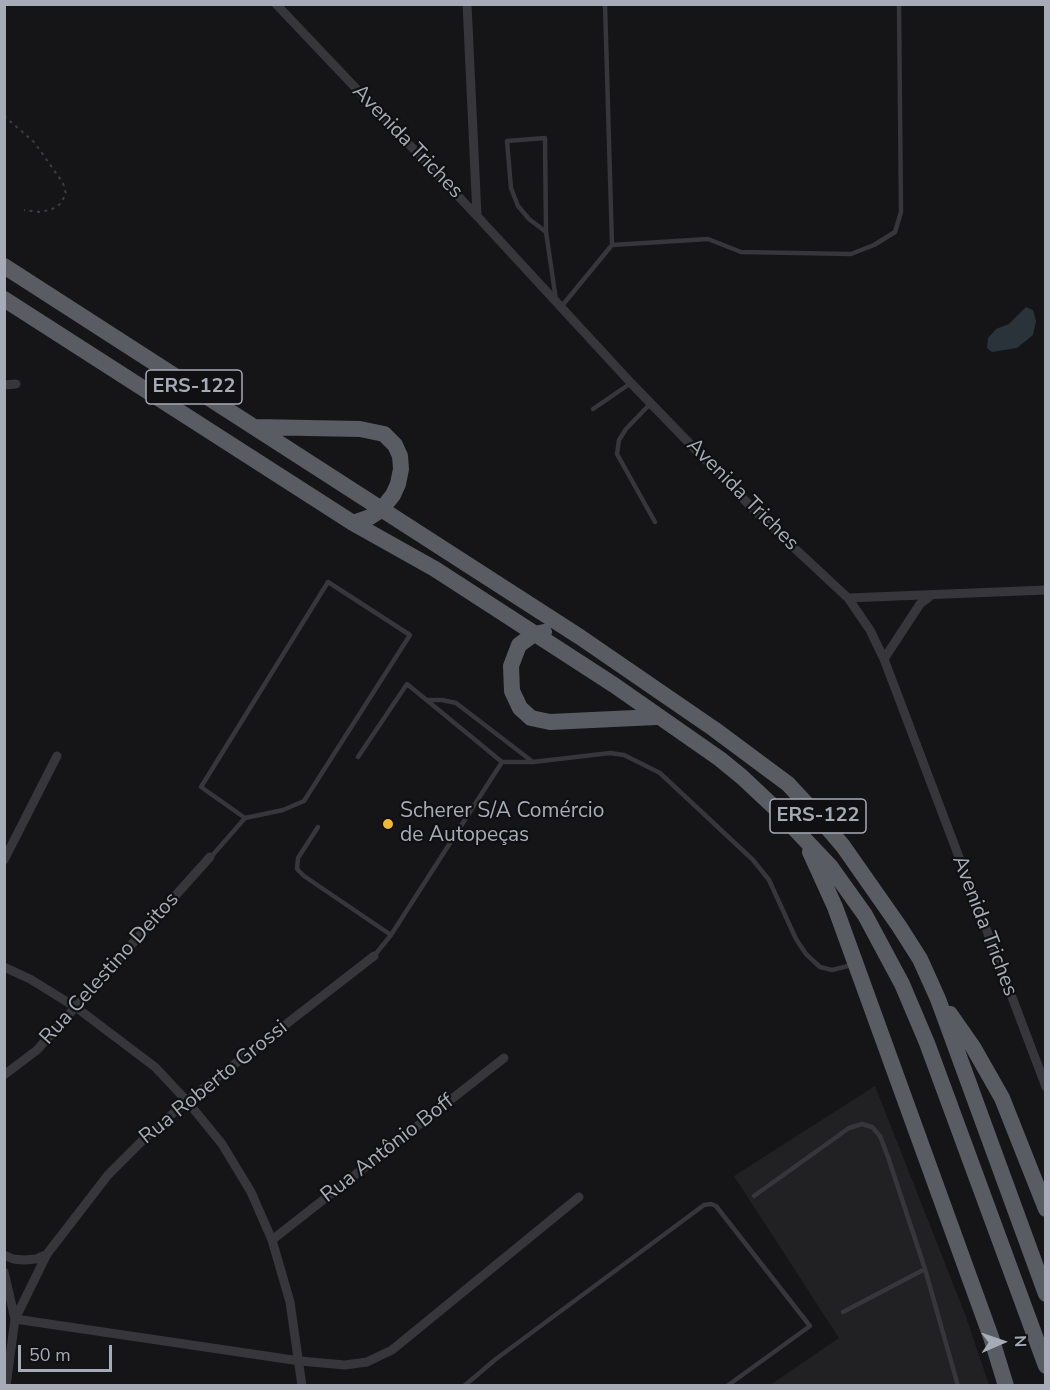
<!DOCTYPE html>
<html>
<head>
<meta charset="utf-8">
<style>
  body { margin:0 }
  #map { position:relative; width:1050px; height:1390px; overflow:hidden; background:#151517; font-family:"Nunito Sans",sans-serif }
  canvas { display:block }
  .frame { position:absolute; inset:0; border:6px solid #a7abb7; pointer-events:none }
  .north { position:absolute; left:972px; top:1312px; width:60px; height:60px; -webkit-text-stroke:4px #101012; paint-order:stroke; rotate:88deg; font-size:16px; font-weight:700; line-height:24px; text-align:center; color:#a7abb7 }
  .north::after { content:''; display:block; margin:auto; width:21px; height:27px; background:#a7abb7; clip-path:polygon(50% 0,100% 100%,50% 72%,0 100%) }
  .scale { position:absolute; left:18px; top:1345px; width:94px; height:27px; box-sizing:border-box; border:3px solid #a7abb7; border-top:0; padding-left:8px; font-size:18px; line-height:21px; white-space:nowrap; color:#a7abb7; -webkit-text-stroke:4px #101012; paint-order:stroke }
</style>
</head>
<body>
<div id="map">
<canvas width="1050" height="1390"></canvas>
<div class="frame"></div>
<div class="north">N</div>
<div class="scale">50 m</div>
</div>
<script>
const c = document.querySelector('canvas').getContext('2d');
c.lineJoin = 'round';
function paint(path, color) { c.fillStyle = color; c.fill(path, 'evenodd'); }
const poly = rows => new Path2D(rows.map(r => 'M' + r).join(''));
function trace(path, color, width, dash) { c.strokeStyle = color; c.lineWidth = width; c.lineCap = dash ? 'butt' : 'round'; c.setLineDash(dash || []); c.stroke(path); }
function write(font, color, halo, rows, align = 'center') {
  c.font = font + ' "Nunito Sans",sans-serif'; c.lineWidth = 4.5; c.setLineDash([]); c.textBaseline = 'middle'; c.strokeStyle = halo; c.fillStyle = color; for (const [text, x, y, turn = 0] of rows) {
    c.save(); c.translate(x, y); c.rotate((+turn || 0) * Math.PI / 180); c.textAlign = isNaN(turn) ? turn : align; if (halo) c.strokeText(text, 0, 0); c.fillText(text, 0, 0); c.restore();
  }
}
const built = poly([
  [875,1086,965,1314,989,1385,770,1385,839,1338,734,1176]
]);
const water = poly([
  [1026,307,1033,310,1036,321,1033,335,1017,348,992,352,987,348,988,338,996,329,1009,324]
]);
const path = poly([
  [4,116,34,142,63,183,66,194,60,204,51,210,39,212,24,210]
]);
const service = poly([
  [546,232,529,219,518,206,511,188,507,141,545,138,546,232,556,300],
  [612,245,708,239,741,252,851,254,874,245,895,232,901,212,899,4],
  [561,307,612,245,605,4],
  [651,403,626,429,619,440,617,454,655,522],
  [593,409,631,383],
  [427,700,442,700,456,703,533,762],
  [358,757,407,684,502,762,533,762,610,753,624,755,660,773,753,860,769,880,796,939,806,954,820,967,832,970,852,965],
  [318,827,298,858,297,869,304,876,391,935],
  [211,857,245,818,283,810,304,801,410,635,328,582,201,787,245,818],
  [374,956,391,935,502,762],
  [754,1196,849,1128,862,1124,872,1127,880,1136,888,1157,925,1269,958,1386],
  [843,1312,925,1269],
  [464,1386,496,1359,704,1205,711,1204,716,1206,810,1326,727,1386]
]);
const minor = poly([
  [276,4,477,216,631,383,760,516,848,598,870,630,884,659,1046,1087],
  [467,4,477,216],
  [4,385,16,384],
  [848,598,1046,590],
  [884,659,920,604,932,595],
  [4,860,57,756],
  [374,956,187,1101,144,1139,108,1175,47,1254,15,1319,300,1361,345,1365,367,1362,392,1350,579,1197],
  [4,967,30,979,77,1008,155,1067,187,1101,222,1144,251,1192,272,1240,290,1302,302,1386],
  [4,1075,37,1050,210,857],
  [272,1240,504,1058],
  [4,1255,13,1259,24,1260,36,1259,47,1254],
  [4,1272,15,1319,6,1386]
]);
const trunk = poly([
  [4,266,580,637,714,729,788,784,813,811,843,846,899,926,920,959,938,999,1046,1294],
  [4,299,353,523,435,569,614,685,720,759,742,777,775,808,830,866,865,915,902,984,927,1043,1046,1366],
  [256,427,360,429,384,434,395,445,400,456,401,469,398,484,393,495,381,510,370,517,353,523],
  [544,632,534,634,519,645,511,666,512,691,520,708,531,718,550,722,656,717],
  [810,852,835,907,991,1337,1006,1386],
  [950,1014,973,1047,1002,1098,1046,1209]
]);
const markers = [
  [388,824,6,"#efb934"]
];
const shields = [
  [194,387,96],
  [818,816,96]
];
const shieldNames = [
  ["ERS-122",194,387],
  ["ERS-122",818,816]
];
const streetNames = [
  ["Avenida Triches",407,142,46],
  ["Avenida Triches",742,495,45],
  ["Avenida Triches",984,926,69],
  ["Rua Celestino Deitos",110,969,-48],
  ["Rua Roberto Grossi",214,1083,-39],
  ["Rua Antônio Boff",388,1149,-38]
];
const poiNames = [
  ["Scherer S/A Comércio",400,812],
  ["de Autopeças",400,836]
];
paint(built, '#212124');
paint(water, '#2b333a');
trace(path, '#3c3d42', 2, [3, 4.5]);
trace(service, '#36363b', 4.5);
trace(minor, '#36363b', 9);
trace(trunk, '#5a5c63', 16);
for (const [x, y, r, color] of markers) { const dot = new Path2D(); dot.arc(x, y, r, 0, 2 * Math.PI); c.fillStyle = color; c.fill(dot); trace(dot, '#101012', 2); }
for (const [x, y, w] of shields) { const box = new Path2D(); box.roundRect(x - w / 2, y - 17, w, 34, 4.5); c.fillStyle = '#101012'; c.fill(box); trace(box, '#a7abb7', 1.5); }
write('bold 20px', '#a7abb7', null, shieldNames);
write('21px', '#a7abb7', '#101012', streetNames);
write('21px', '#a7abb7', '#101012', poiNames, 'left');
</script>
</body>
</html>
